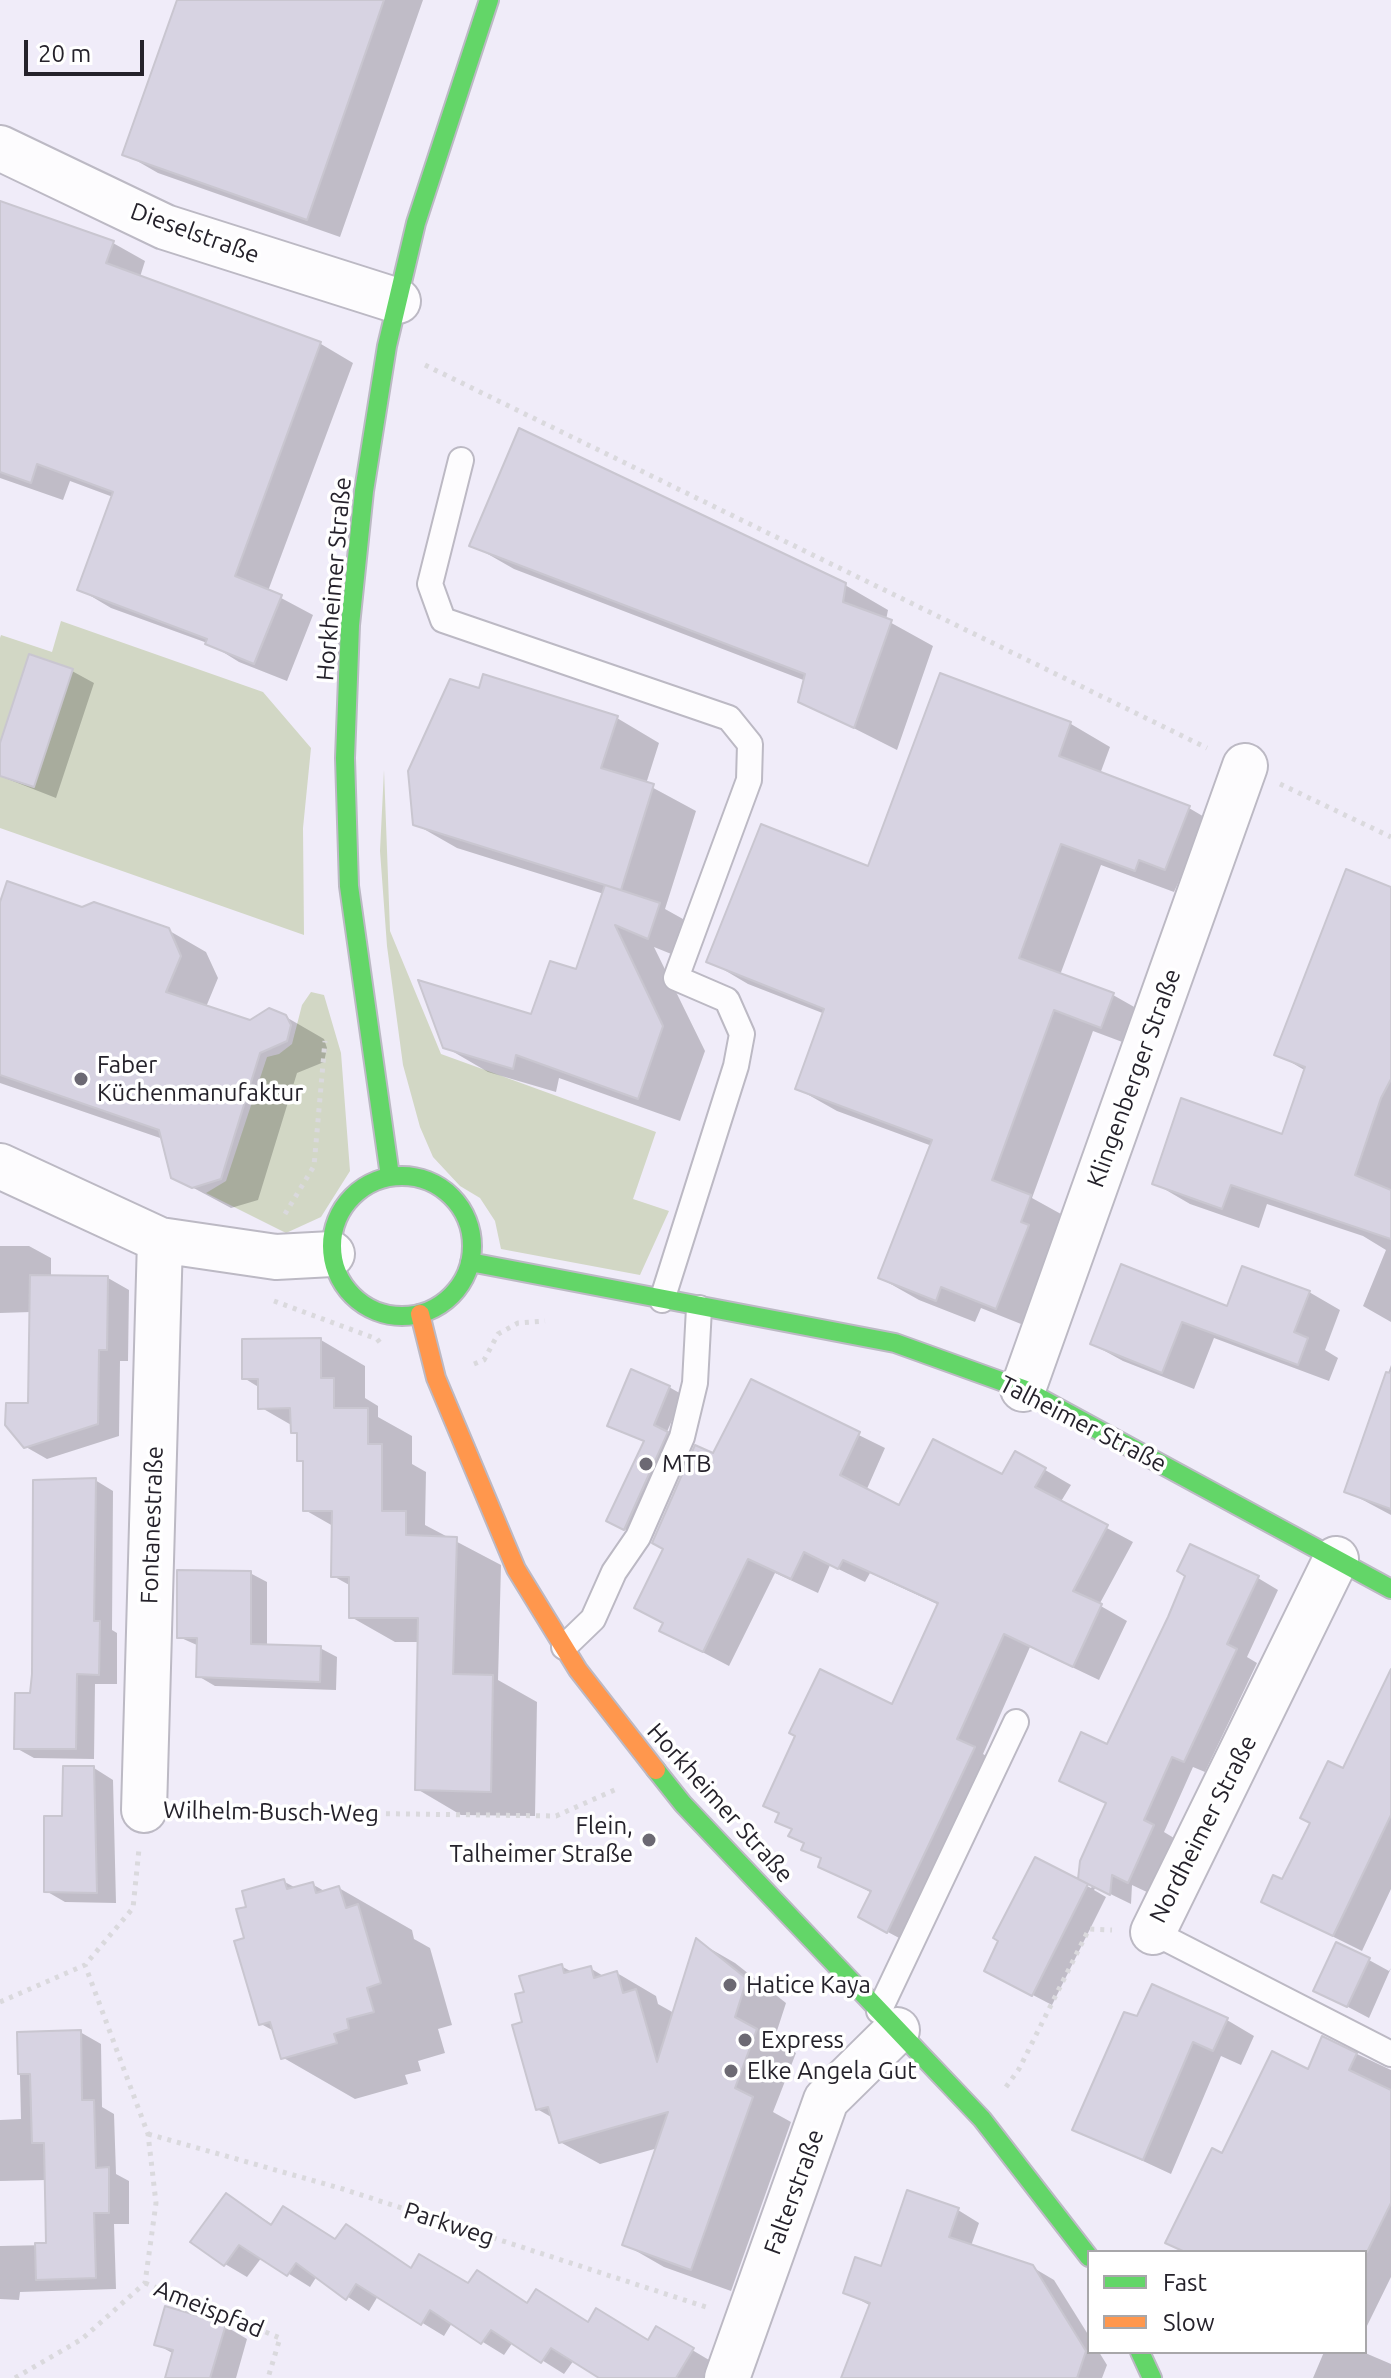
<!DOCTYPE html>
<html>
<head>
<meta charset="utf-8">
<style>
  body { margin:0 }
  #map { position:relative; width:1391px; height:2378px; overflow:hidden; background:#f0ecf9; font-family:Ubuntu,sans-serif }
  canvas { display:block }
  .legend { position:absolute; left:1087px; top:2250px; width:280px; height:104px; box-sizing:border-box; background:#fff; border:2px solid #a8a7aa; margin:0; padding:10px 14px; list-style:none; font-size:24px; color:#25222b }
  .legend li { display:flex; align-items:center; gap:16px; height:40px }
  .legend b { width:40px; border:2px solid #a8a7aa }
  .scale { position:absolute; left:24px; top:40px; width:120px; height:36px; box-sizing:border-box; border:4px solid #25222b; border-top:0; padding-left:10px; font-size:24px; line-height:28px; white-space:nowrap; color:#25222b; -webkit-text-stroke:6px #fff; paint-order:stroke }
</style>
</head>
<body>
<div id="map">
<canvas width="1391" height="2378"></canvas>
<ul class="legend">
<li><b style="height:10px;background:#63d668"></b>Fast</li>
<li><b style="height:10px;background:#ff974d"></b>Slow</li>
</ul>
<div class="scale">20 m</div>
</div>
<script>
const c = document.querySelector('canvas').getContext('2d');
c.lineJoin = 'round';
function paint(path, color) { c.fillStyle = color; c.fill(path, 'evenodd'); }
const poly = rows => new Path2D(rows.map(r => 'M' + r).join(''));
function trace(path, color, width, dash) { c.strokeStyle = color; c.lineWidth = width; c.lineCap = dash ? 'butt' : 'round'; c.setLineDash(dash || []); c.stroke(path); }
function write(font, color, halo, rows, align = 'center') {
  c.font = font + ' Ubuntu,sans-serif'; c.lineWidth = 7; c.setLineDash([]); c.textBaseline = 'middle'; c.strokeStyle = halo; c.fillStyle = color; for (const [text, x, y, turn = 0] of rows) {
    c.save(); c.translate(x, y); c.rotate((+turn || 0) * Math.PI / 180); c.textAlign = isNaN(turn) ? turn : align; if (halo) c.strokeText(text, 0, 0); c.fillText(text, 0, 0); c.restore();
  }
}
const green = poly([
  [61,621,263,692,311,748,303,828,304,935,0,828,0,638,1,635,52,652],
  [384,770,390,931,441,1054,656,1132,633,1199,669,1211,640,1275,501,1249,495,1221,480,1198,460,1186,433,1157,420,1127,403,1065,387,946,380,851],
  [311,992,324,995,341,1053,350,1171,321,1217,286,1233,206,1193,226,1181,267,1057,279,1054,292,1044,302,1005]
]);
const shadow = poly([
  [179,0,423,0,340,237,158,173,125,154],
  [0,203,113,243,145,261,140,277,321,344,353,363,268,591,313,615,287,681,239,662,210,644,111,608,79,589,113,497,70,481,63,500,0,478],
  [472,545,845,585,888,610,886,620,933,646,897,750,800,701,806,681,514,569],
  [72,671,94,683,56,798,0,776,0,749],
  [941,675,1071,724,1110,747,1100,774,1189,808,1228,831,1205,891,1179,881,1174,892,1101,865,1060,975,1113,995,1152,1017,1141,1049,1093,1031,1032,1198,1070,1219,1036,1330,981,1308,975,1322,919,1300,880,1278,932,1146,837,1111,798,1089,825,1014,748,984,709,961,869,869],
  [480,690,617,718,659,743,646,784,696,811,665,909,701,929,691,962,654,947,705,1051,680,1121,559,1078,556,1092,488,1072,445,1047,532,1016,578,972,604,894,457,848,415,824],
  [1391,889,1391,1322,1363,1306,1386,1250,1363,1236,1267,1204,1259,1228,1190,1204,1154,1183,1284,1137,1306,1071,1277,1054],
  [0,908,82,909,168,930,206,952,218,978,206,1007,250,1022,286,1017,324,1039,327,1048,324,1062,297,1073,258,1200,231,1208,173,1177,163,1139,0,1083],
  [0,1246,29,1246,51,1258,51,1278,108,1278,129,1290,128,1361,120,1361,119,1436,47,1459,26,1447,30,1405,31,1312,0,1313],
  [1309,1292,1340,1310,1325,1350,1338,1358,1329,1381,1214,1338,1194,1389,1123,1361,1092,1344],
  [321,1340,365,1366,365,1398,378,1406,378,1417,412,1436,412,1464,426,1472,425,1525,501,1565,498,1680,537,1702,535,1816,461,1815,417,1789,419,1642,395,1642,351,1617,351,1586,333,1576,333,1526,305,1510,305,1463,299,1460,299,1435,293,1432,293,1426,260,1407,260,1388,244,1378],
  [1391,1365,1391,1515,1346,1491],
  [751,1382,885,1448,866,1491,900,1508,1003,1477,1016,1453,1071,1485,1060,1503,1133,1542,1099,1605,1127,1621,1099,1680,1030,1647,983,1754,1000,1764,914,1946,886,1931,872,1893,820,1866,823,1860,804,1849,805,1844,794,1830,778,1821,781,1814,766,1806,797,1735,893,1707,939,1605,870,1573,865,1582,830,1565,818,1593,775,1573,729,1666,662,1631,714,1456],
  [669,1387,683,1395,666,1434,680,1442,638,1536,622,1528,645,1442,623,1432],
  [95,1480,113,1491,112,1630,117,1633,117,1684,95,1684,94,1759,34,1758,16,1748],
  [250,1573,267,1582,267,1646,320,1648,337,1657,336,1690,215,1686,198,1676,199,1646,179,1637],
  [1258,1578,1278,1590,1247,1657,1257,1663,1205,1772,1193,1767,1164,1832,1174,1838,1149,1893,1132,1885,1131,1904,1096,1887,1094,1890,1106,1897,1052,2005,1006,1981,1036,1860,1091,1888,1093,1885,1108,1804,1062,1780,1108,1747],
  [1391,1669,1391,1889,1362,1951,1263,1902,1283,1882,1344,1770],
  [94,1768,113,1780,116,1903,65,1902,46,1891,64,1818],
  [283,1881,296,1888,312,1884,326,1892,339,1888,412,1930,414,1939,430,1948,452,2025,438,2029,445,2053,418,2061,421,2071,405,2075,408,2084,355,2099,282,2057,274,2031,261,2024,247,1939,249,1908],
  [697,1941,735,1963,786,2003,774,2040,796,2053,773,2112,791,2122,731,2291,664,2267,624,2244,658,2148,600,2164,560,2142,553,2118,537,2109,525,2024,526,1993,561,1966,574,1973,590,1968,605,1977,617,1973,656,1996,658,2004,674,2013],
  [1369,1960,1389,1971,1391,1968,1369,2018,1316,1990],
  [1138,2019,1227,2020,1254,2036,1241,2065,1221,2056,1171,2174,1074,2129],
  [80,2032,101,2044,102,2107,114,2114,116,2174,129,2181,129,2224,114,2224,116,2289,20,2292,19,2300,0,2299,0,2246,48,2245,47,2180,0,2181,0,2120,21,2119,19,2034],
  [1323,2038,1391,2070,1391,2277,1365,2330,1365,2252,1186,2252,1222,2156,1308,2071],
  [227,2195,273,2225,336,2241,368,2239,413,2269,469,2286,478,2272,529,2304,649,2342,657,2329,714,2363,705,2378,603,2378,574,2360,564,2374,513,2342,504,2355,452,2323,444,2336,378,2296,369,2311,317,2276,310,2287,262,2257,247,2277,225,2264],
  [958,2210,979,2223,971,2246,1032,2267,1054,2280,1089,2336,1089,2352,1099,2352,1107,2365,1102,2378,844,2378,871,2306,845,2292,882,2268],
  [167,2309,225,2326,247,2339,236,2378,167,2378,174,2354,156,2344],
  [1324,2352,1363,2352,1391,2364,1391,2378,1313,2378]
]);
const building = poly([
  [177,0,384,0,307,220,122,155,177,0],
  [0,201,114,241,106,263,321,342,235,576,282,595,254,664,205,644,207,639,77,590,113,492,37,464,31,483,0,472,0,201],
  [519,428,846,583,843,602,892,620,854,728,798,702,805,674,469,546,519,428],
  [29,654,73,669,34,787,0,776,0,743,29,654],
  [940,673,1071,722,1059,756,1190,806,1165,870,1139,860,1135,871,1061,844,1019,958,1114,993,1101,1028,1054,1010,992,1180,1031,1195,1021,1222,1029,1225,996,1309,941,1287,936,1301,878,1278,932,1140,795,1089,824,1009,706,962,761,824,868,866,940,673],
  [483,674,618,716,601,768,654,784,621,890,413,825,408,771,450,679,479,688,483,674],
  [1346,869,1391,887,1391,1079,1381,1098,1355,1175,1391,1190,1391,1239,1231,1185,1222,1209,1152,1184,1181,1098,1282,1134,1305,1067,1274,1055,1346,869],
  [7,881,82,907,94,902,169,928,181,956,166,992,250,1020,269,1008,286,1015,291,1025,287,1041,260,1053,221,1179,192,1188,171,1178,159,1130,0,1075,0,902,7,881],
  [605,885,660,903,648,939,615,925,663,1026,638,1099,516,1055,513,1069,443,1048,418,980,531,1014,550,961,576,969,605,885],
  [1121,1264,1227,1306,1242,1266,1310,1291,1294,1332,1308,1338,1298,1365,1182,1322,1162,1373,1090,1344,1121,1264],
  [30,1275,108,1276,107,1350,99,1350,98,1424,24,1448,5,1425,6,1403,28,1403,30,1275],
  [321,1338,321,1378,334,1378,334,1408,368,1408,368,1444,382,1444,382,1511,406,1511,406,1535,457,1537,453,1674,493,1675,491,1792,415,1790,418,1618,349,1618,349,1577,331,1577,332,1511,303,1511,303,1461,297,1461,297,1433,291,1433,290,1408,258,1409,258,1379,242,1379,242,1339,321,1338],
  [631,1369,670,1386,654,1425,668,1432,624,1530,606,1521,644,1441,607,1426,631,1369],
  [1386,1372,1391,1373,1391,1509,1344,1492,1386,1372],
  [751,1379,860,1432,840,1475,899,1505,933,1439,1002,1474,1015,1451,1046,1468,1035,1487,1108,1525,1073,1591,1102,1604,1073,1667,1004,1634,957,1739,975,1747,887,1933,858,1917,871,1891,818,1867,821,1858,801,1850,804,1843,788,1836,792,1829,775,1822,779,1813,763,1806,795,1736,789,1733,820,1669,892,1704,938,1603,843,1560,838,1569,804,1552,791,1579,748,1559,703,1652,659,1631,663,1623,634,1608,663,1549,652,1543,695,1445,713,1453,751,1379],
  [96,1478,94,1621,100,1621,99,1675,77,1674,76,1749,14,1749,15,1693,30,1693,32,1674,33,1480,96,1478],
  [1190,1544,1259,1576,1227,1644,1237,1649,1184,1762,1172,1757,1144,1820,1154,1825,1128,1883,1112,1875,1110,1895,1078,1879,1080,1861,1106,1803,1059,1781,1081,1732,1107,1744,1168,1617,1185,1576,1177,1571,1190,1544],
  [177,1570,251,1571,251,1644,321,1646,320,1682,196,1677,197,1638,177,1638,177,1570],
  [1391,1669,1391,1815,1333,1936,1261,1902,1273,1875,1282,1879,1310,1823,1300,1818,1328,1761,1343,1768,1391,1669],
  [63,1766,94,1766,97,1893,44,1892,44,1816,62,1816,63,1766],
  [1035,1857,1088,1884,1032,1996,984,1971,998,1941,993,1938,1035,1857],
  [284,1879,287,1889,313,1882,316,1893,339,1886,346,1908,358,1904,381,1983,367,1988,374,2012,347,2019,349,2029,334,2034,337,2043,281,2059,270,2022,259,2025,234,1941,244,1938,236,1909,246,1907,242,1891,284,1879],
  [696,1938,747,1979,735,2017,757,2029,735,2088,753,2097,691,2270,622,2245,668,2112,559,2143,548,2107,536,2110,512,2025,522,2022,515,1994,524,1992,519,1976,562,1964,564,1973,591,1966,594,1978,617,1971,623,1993,636,1989,657,2062,696,1938],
  [1336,1942,1370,1958,1347,2007,1313,1991,1336,1942],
  [1152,1984,1228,2018,1213,2051,1193,2042,1143,2160,1072,2130,1124,2012,1137,2016,1152,1984],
  [81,2030,82,2100,94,2100,96,2168,109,2167,109,2213,94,2213,96,2278,36,2280,35,2243,46,2243,44,2143,32,2143,30,2074,18,2074,17,2032,81,2030],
  [1322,2036,1357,2053,1349,2070,1391,2090,1391,2203,1367,2252,1185,2252,1165,2243,1212,2148,1222,2153,1272,2051,1308,2069,1322,2036],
  [907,2190,959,2208,949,2237,1033,2265,1086,2351,1077,2378,841,2378,870,2303,843,2293,855,2257,881,2266,907,2190],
  [226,2193,271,2225,283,2206,335,2239,346,2224,411,2268,419,2254,468,2283,477,2270,527,2303,536,2289,588,2322,596,2308,648,2340,656,2326,694,2348,676,2378,599,2378,551,2348,541,2363,491,2330,481,2344,430,2310,421,2325,356,2284,346,2300,296,2263,287,2276,239,2245,224,2266,190,2242,226,2193],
  [165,2306,226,2324,210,2378,165,2378,173,2350,154,2345,165,2306]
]);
const path = poly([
  [425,365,1207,748],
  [1280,784,1391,837],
  [285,1214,314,1166,325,1041],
  [274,1301,377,1339,382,1345],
  [474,1364,484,1360,498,1334,518,1323,545,1321],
  [186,1811,556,1816,619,1788],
  [0,2002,85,1965,133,1908,139,1849],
  [1006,2087,1019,2069,1089,1929,1112,1930],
  [148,2134,343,2189,709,2308],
  [145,2283,280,2338,268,2378],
  [15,2378,82,2339,145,2283,156,2203,148,2134,85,1965]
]);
const lane = poly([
  [461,460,430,584,443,620,729,718,750,744,749,780,676,978,727,1000,742,1034,736,1066,662,1300],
  [564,1647,593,1619,614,1572,638,1537,682,1437,695,1383,699,1308],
  [1153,1932,1391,2054],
  [879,2011,1016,1722]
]);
const street = poly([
  [0,148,165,227,398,301],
  [0,1166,160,1240,276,1257,332,1254],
  [1023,1389,1245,766],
  [144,1810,160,1240],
  [1153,1932,1336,1559],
  [727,2378,826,2100,897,2030]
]);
const fast = poly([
  '332 1246a70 70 0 1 1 140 0a70 70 0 1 1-140 0Z',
  [390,1176,349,886,345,758,350,625,364,491,387,346,416,223,489,0],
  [470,1262,895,1343,1023,1389,1391,1589],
  [656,1770,683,1804,982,2119,1089,2257],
  [1140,2352,1152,2378]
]);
const slow = poly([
  [420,1314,436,1378,516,1569,578,1670,656,1770]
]);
const markers = [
  [81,1079,8,"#6c6973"],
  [646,1464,8,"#6c6973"],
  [649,1840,8,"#6c6973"],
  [730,1985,8,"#6c6973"],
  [745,2040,8,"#6c6973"],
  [731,2071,8,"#6c6973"]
];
const streetNames = [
  ["Dieselstraße",195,233,20],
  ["Horkheimer Straße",334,579,-85],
  ["Klingenberger Straße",1134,1078,-70],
  ["Talheimer Straße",1083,1424,27],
  ["Fontanestraße",152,1525,-88],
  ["Horkheimer Straße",720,1803,48],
  ["Wilhelm-Busch-Weg",271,1812,1],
  ["Nordheimer Straße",1203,1829,-63],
  ["Falterstraße",794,2192,-70],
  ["Parkweg",449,2224,18],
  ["Ameispfad",209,2309,22]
];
const poiNames = [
  ["Faber",97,1065],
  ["Küchenmanufaktur",97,1093],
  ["MTB",662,1464],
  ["Flein,",633,1826,"right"],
  ["Talheimer Straße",633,1854,"right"],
  ["Hatice Kaya",746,1985],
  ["Express",761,2040],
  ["Elke Angela Gut",747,2071]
];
paint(green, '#d2d7c5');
paint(shadow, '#0003');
paint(building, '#d7d3e2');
trace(building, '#c9c6d0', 2);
trace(lane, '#bcb9c4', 28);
trace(street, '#bcb9c4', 48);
trace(fast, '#bcb9c4', 22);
trace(slow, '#bcb9c4', 22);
trace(path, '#dad9dd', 5, [4, 6]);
trace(lane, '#fdfcfe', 24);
trace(street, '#fdfcfe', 44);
trace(fast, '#63d668', 18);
trace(slow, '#ff974d', 18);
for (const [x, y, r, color] of markers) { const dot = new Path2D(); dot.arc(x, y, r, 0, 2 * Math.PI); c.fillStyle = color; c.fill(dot); trace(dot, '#fff', 3); }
write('24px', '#25222b', '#fff', streetNames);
write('24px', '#25222b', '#fff', poiNames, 'left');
</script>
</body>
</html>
